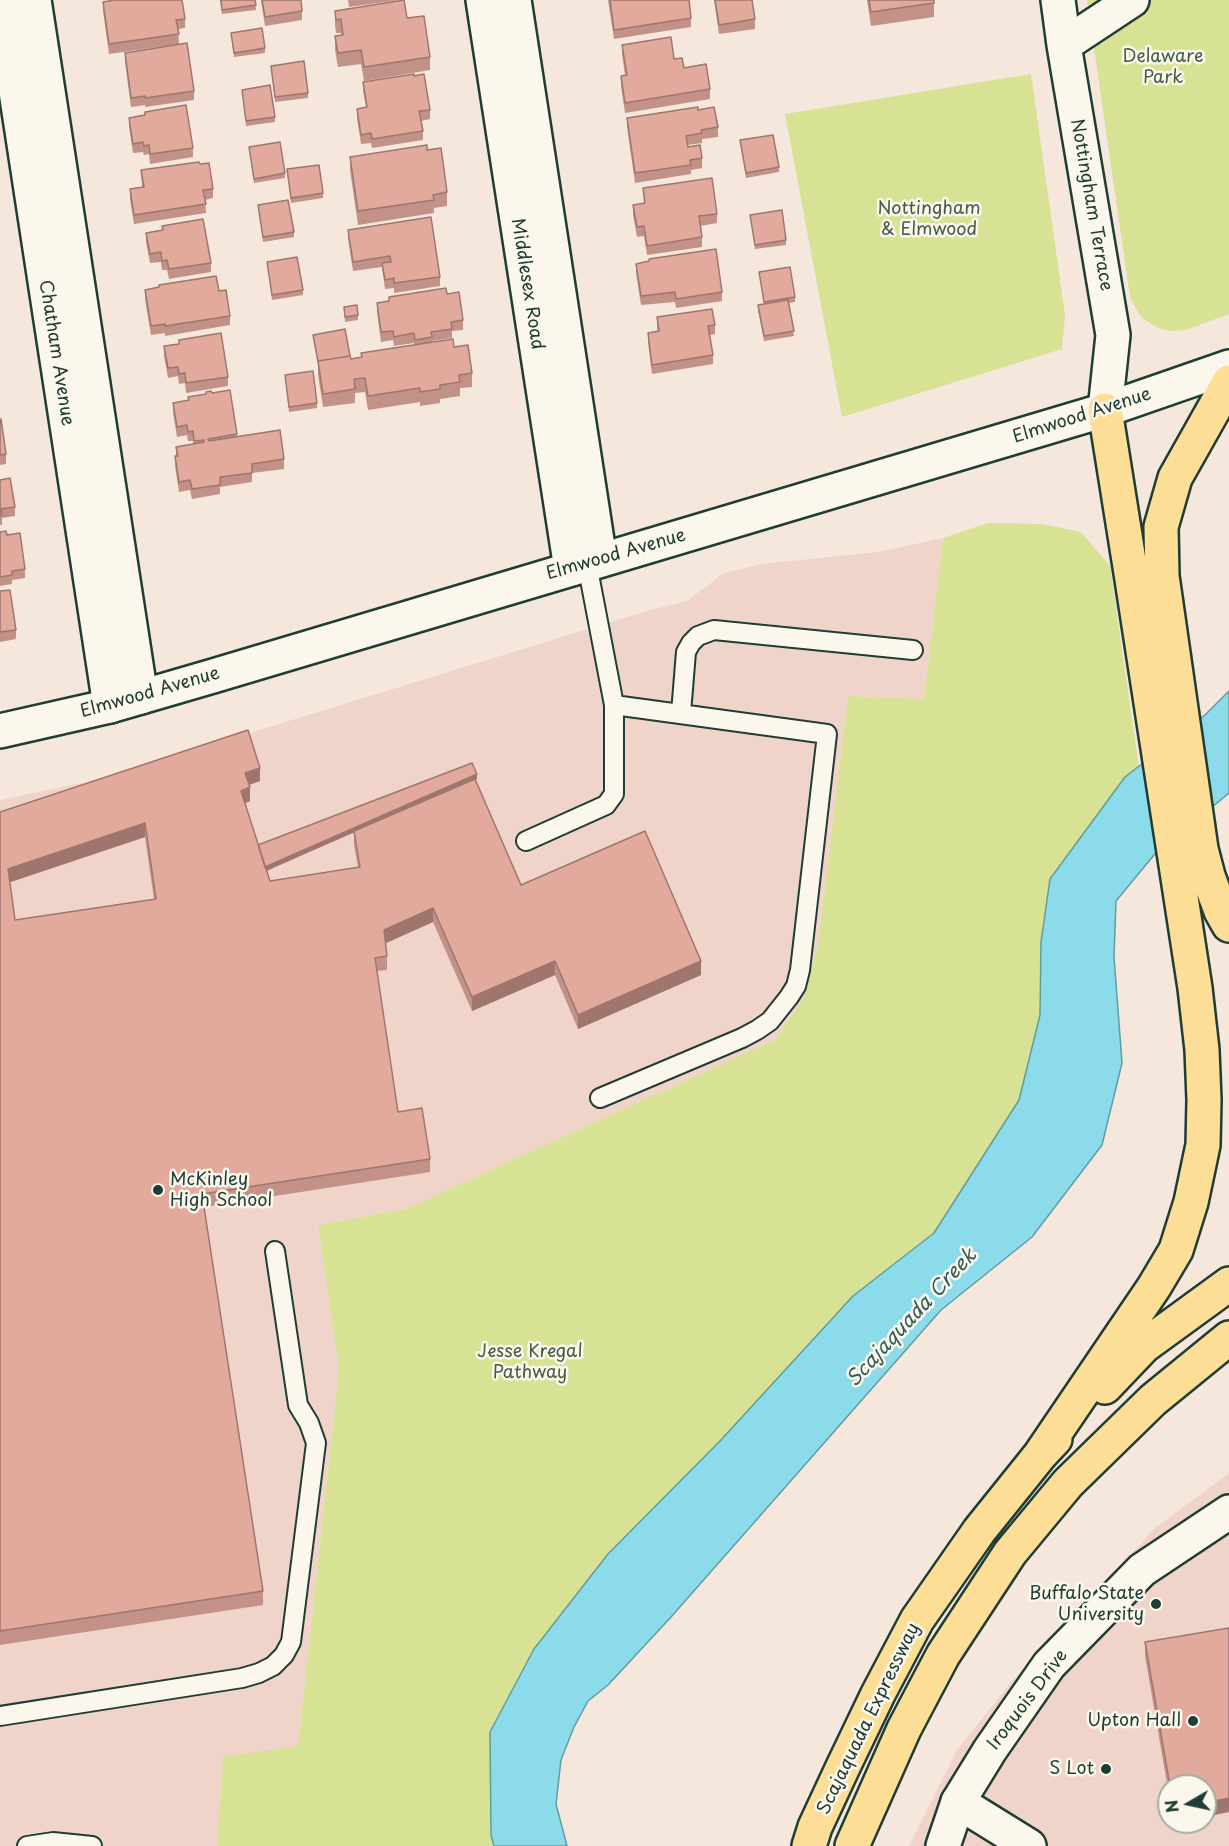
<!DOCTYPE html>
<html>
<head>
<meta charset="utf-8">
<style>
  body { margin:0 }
  #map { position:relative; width:1229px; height:1846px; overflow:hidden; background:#f6e7dc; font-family:"Playpen Sans",sans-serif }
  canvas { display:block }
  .north { position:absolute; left:1157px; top:1774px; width:60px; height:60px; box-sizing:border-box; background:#fbf7ec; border:2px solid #a3ada2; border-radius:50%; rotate:261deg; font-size:16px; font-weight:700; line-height:24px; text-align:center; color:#1f3d34 }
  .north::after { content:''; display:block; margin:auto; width:21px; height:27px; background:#1f3d34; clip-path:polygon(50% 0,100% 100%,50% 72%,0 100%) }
</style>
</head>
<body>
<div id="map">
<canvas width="1229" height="1846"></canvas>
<div class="north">N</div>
</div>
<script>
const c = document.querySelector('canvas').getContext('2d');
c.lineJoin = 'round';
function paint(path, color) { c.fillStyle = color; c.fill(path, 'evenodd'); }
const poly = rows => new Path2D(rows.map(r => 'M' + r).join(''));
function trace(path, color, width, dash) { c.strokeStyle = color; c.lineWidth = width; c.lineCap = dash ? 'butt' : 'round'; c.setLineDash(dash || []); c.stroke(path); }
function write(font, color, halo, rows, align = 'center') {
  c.font = font + ' "Playpen Sans",sans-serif'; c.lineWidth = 5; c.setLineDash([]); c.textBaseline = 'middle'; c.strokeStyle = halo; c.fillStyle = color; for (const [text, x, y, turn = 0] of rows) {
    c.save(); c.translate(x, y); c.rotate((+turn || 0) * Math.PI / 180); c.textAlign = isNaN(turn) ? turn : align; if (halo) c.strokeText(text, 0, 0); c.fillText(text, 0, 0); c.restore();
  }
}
const built = poly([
  [943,538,924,699,848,696,818,945,802,1000,776,1039,406,1209,318,1225,339,1370,298,1747,223,1758,217,1846,0,1846,0,800,86,782,126,771,650,610,687,601,724,573,762,564,878,552],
  [1229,1473,1229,1846,909,1846,957,1750,1012,1681,1155,1528],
  [1169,1786,1205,1786,1205,1822,1169,1822]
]);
const green = poly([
  [1087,0,1229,0,1229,314,1186,330,1171,331,1158,328,1141,317,1134,305,1130,297],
  [1031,74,1065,315,1062,349,842,417,785,114],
  [988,523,1042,524,1081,532,1110,566,1139,768,1050,879,1041,942,1040,1015,1019,1100,934,1233,853,1296,720,1441,608,1554,534,1649,490,1732,491,1835,494,1846,217,1846,223,1757,298,1746,339,1370,318,1225,406,1209,776,1039,802,1000,818,945,848,696,924,699,943,538]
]);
const water = poly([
  [1229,691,1229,793,1154,855,1116,901,1114,957,1122,1063,1102,1145,1032,1237,941,1310,671,1617,608,1685,588,1701,574,1727,561,1760,556,1804,567,1846,494,1846,491,1835,490,1732,534,1649,608,1554,720,1441,853,1296,934,1233,1019,1100,1040,1015,1041,942,1050,879,1125,777,1206,714,1229,691]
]);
const service = poly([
  [681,713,686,652,691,643,698,636,714,630,913,650],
  [526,841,606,805,614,794,614,705,587,564],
  [600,1098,742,1038,757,1030,770,1021,789,997,796,986,800,970,827,734,614,705],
  [0,1716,242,1678,259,1673,273,1666,284,1655,291,1642,316,1443,309,1423,298,1405,275,1251],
  [27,1846,53,1842,92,1846]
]);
const minor = poly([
  [2,0,110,706],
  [34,0,141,697],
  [483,0,571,569],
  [514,0,600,560],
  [1058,0,1064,45,1113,335,1105,410],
  [1064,45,1132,0],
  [958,1802,1029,1846]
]);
const tertiary = poly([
  [0,731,110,706,213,676,1105,410,1229,367],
  [943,1846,958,1802,990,1750,1049,1665,1142,1570,1229,1512]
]);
const trunk = poly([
  [1229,382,1175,478,1161,527,1162,576,1201,849,1208,876,1221,911,1229,925],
  [1105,1387,1144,1346,1229,1284],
  [1040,1455,1154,1287,1176,1250,1191,1202,1203,1145,1204,1100,1202,1050,1195,988,1131,573,1105,410],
  [809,1846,815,1827,842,1769,878,1694,917,1620,979,1531,1040,1455,1055,1439],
  [852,1846,904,1729,943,1655,1010,1553,1068,1483,1153,1400,1229,1338]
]);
const wall = poly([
  [220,0,255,0,256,10,222,14],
  [261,0,301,0,302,11,302,20,265,26],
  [348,0,399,0,349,7],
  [608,0,689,0,691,18,691,27,614,39],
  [714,0,752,0,755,19,755,29,719,34],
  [867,0,934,0,934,17,871,26],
  [103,2,185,19,185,28,178,29,179,44,109,54,103,11],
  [335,11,407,18,430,57,430,70,364,81,361,64,338,67,335,50,335,36,341,35,341,33,336,33,335,25],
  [231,33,265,48,265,53,234,57],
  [622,45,674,59,710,89,710,99,625,113,621,86,621,76,625,75,622,54],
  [125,53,194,91,194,100,145,107,145,105,131,107,125,62],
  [271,66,308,93,308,98,275,102],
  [363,82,430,110,430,119,421,121,423,131,423,140,372,148,371,143,361,144,357,118,357,109,366,107,363,91],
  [242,90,275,117,275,122,246,126],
  [698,110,718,127,718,137,702,139,702,143,687,145,688,147,702,158,702,168,691,170,691,174,635,183,627,127,627,118],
  [145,112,193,148,193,157,150,164,149,154,144,155,143,152,133,153,129,127,129,118,145,115],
  [740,140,779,167,779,172,746,178],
  [249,147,285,173,285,178,254,183],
  [427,150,447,192,447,206,434,208,434,213,358,225,350,170,350,157],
  [200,164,213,189,213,198,205,200,206,213,134,224,130,199,130,189,142,187,141,170],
  [287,169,323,193,323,198,291,203],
  [643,188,717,214,717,223,700,226,702,237,702,247,647,255,644,236,637,237,633,215,633,205,644,204],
  [258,205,294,232,294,237,263,242],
  [750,215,786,240,786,245,755,249],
  [162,226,211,263,211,272,169,279,167,270,162,270,161,262,150,263,146,242,146,233,162,230],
  [348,230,440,277,440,286,394,293,394,288,385,289,382,267,353,271,348,239],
  [267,262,303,290,303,295,272,300],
  [636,264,722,292,722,301,676,308,675,302,641,305,636,273],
  [759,272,795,297,795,302,789,303,794,336,764,341,758,310,758,305,764,305],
  [145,290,219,291,230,316,230,325,165,336,165,333,151,335,145,299],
  [447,294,463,320,463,330,452,331,452,338,432,341,432,342,454,347,472,373,472,387,460,388,460,396,440,399,440,403,420,406,420,402,368,410,365,392,355,393,355,403,323,407,318,375,318,366,313,335,351,359,361,357,361,353,414,345,414,343,394,346,393,340,381,342,377,312,377,303,389,301,389,297],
  [344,307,358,315,358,320,345,322],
  [657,317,715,325,715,334,710,335,713,355,713,364,652,374,648,343,648,333,657,332],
  [179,340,228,377,228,386,186,393,185,383,179,384,178,376,168,378,164,356,164,346,179,344],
  [285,375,317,403,317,408,289,412],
  [212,393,237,434,237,437,284,459,284,469,252,473,252,482,220,487,220,494,192,499,190,490,179,492,175,466,175,456,176,456,176,447,193,444,193,441,188,441,187,435,177,437,173,412,173,403,188,401,188,397],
  [0,419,6,454,6,464,0,465],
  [0,480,15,507,15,516,2,518,2,525,0,525],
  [0,532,7,535,25,569,25,578,12,580,12,584,0,586],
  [0,591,16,630,16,639,0,642],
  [475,779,521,885,701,975,578,1029,555,975,472,1011,433,922,385,943,387,956,387,970,377,971,398,1112,430,1159,430,1172,204,1207,263,1591,263,1605,0,1645,0,812,260,781,249,785,250,801,245,803,258,845,477,779],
  [354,832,354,845,358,867,270,881,267,871],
  [145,837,154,899,15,920,9,882],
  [1145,1642,1205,1786,1169,1786,1169,1795,1145,1656]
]);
const shadedWall = poly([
  [260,768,260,781,245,786,245,773],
  [477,774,477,779,263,872,263,868],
  [250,787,250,801,241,805,241,791],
  [145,823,145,837,8,883,8,869],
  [433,908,433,922,384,944,384,930],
  [555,961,555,975,472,1011,472,997],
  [701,961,701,975,578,1029,578,1015],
  [1229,1798,1229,1812,1205,1817,1205,1803]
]);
const building = poly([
  [114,0,182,0,185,19,176,20,179,34,109,44,103,2,114,0],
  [221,0,255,0,256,5,222,10,221,0],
  [262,0,301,0,302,11,265,17,262,0],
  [404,0,407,18,424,16,430,57,364,67,361,50,338,53,335,36,343,35,341,19,336,20,335,11,404,0],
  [610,0,689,0,691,18,614,30,610,0],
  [715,0,752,0,755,19,719,25,715,0],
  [869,0,934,0,934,3,871,12,869,0],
  [262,28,265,48,234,53,231,33,262,28],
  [671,37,674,59,682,58,684,68,706,64,710,89,625,103,621,76,627,75,622,45,671,37],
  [187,43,194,91,145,98,145,96,131,98,125,53,187,43],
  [304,61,308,93,275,97,271,66,304,61],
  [414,74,414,76,424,74,430,110,419,111,423,131,372,139,371,133,361,135,357,109,367,107,363,82,414,74],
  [270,85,275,117,246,121,242,90,270,85],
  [186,105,193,148,150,154,149,145,144,146,143,142,133,144,129,118,145,115,145,112,186,105],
  [698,107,698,110,714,107,718,127,701,130,702,133,686,136,688,147,700,145,702,158,690,160,691,165,635,173,627,118,698,107],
  [773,135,779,167,746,173,740,140,773,135],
  [280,142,285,173,254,179,249,147,280,142],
  [427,145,427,150,441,148,447,192,433,195,434,200,358,211,350,157,427,145],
  [199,162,200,164,209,163,213,189,203,190,206,204,134,215,130,189,144,187,141,170,199,162],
  [319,165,323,193,291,198,287,169,319,165],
  [712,178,717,214,699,216,702,237,647,246,644,226,637,227,633,205,645,203,643,188,712,178],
  [288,200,294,232,263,237,258,205,288,200],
  [782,210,786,240,755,245,750,215,782,210],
  [431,217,440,277,394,283,394,278,385,280,382,263,391,262,390,256,353,262,348,230,431,217],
  [203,219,211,263,169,269,167,260,162,261,161,252,150,254,146,233,163,230,162,226,203,219],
  [716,249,722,292,676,299,675,292,641,296,636,264,649,261,649,259,716,249],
  [297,257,303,290,272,295,267,262,297,257],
  [790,267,795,297,764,302,759,272,790,267],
  [216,276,219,291,226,290,230,316,165,326,165,324,151,326,145,290,159,287,159,285,216,276],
  [446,288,447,294,459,292,463,320,451,322,452,329,431,332,432,337,415,340,414,333,394,337,393,331,381,332,377,303,389,301,389,297,446,288],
  [788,300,794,331,764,336,758,305,788,300],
  [357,305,358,315,345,317,344,307,357,305],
  [712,309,715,325,708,326,713,355,652,365,648,333,659,331,657,317,712,309],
  [345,329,350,356,318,361,313,335,345,329],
  [221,333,228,377,186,383,185,373,179,374,178,367,168,368,164,346,179,344,179,340,221,333],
  [453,339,454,347,468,345,472,373,459,375,460,382,440,385,440,389,420,392,420,388,368,396,365,378,354,379,355,389,323,394,318,361,350,356,351,359,362,357,361,353,453,339],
  [313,371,317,403,289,407,285,375,313,371],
  [230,390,237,434,208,439,209,441,280,430,284,459,252,464,252,473,220,477,220,485,192,489,190,480,179,482,175,456,178,456,176,447,204,442,204,440,194,441,193,431,188,432,187,425,177,427,173,403,189,400,188,397,206,394,206,392,211,391,212,393,230,390],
  [0,419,1,419,6,454,0,455,0,419],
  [10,478,15,507,1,509,2,515,0,516,0,480,10,478],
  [6,531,7,535,20,533,25,569,12,571,12,575,0,577,0,532,6,531],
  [10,590,16,630,0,632,0,591,10,590],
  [248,730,260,768,245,773,250,787,241,791,270,881,360,867,354,831,475,779,521,885,645,831,701,961,578,1015,555,961,472,997,433,908,384,930,387,956,375,958,398,1112,422,1108,430,1159,202,1194,263,1591,0,1631,0,812,248,730],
  [145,823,156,899,15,920,8,869,145,823],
  [472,763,477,774,265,867,258,845,472,763],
  [1229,1628,1229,1798,1205,1803,1205,1786,1170,1786,1145,1642,1229,1628]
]);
const markers = [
  [158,1190,6,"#1f3d34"],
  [1156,1604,6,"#1f3d34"],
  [1193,1721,6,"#1f3d34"],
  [1106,1769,6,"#1f3d34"]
];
const parkNames = [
  ["Delaware",1163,57],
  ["Park",1163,78],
  ["Nottingham",929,209],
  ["& Elmwood",929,230],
  ["Jesse Kregal",530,1352],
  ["Pathway",530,1373]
];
const streetNames = [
  ["Nottingham Terrace",1091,205,80],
  ["Middlesex Road",527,284,81],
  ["Chatham Avenue",56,353,81],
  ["Elmwood Avenue",1082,416,-18],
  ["Elmwood Avenue",616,555,-16],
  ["Elmwood Avenue",150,693,-16],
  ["Iroquois Drive",1028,1700,-53],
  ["Scajaquada Expressway",869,1719,-64]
];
const poiNames = [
  ["McKinley",170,1180,"left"],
  ["High School",170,1201,"left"],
  ["Buffalo State",1144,1594],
  ["University",1144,1615],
  ["Upton Hall",1181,1721],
  ["S Lot",1094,1769]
];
const waterNames = [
  ["Scajaquada Creek",912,1318,-47]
];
paint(built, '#f0d4c9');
paint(green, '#d7e295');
paint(water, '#8cdbea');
trace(water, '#609ca1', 1.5);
trace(service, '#1f3d34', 22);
trace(minor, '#1f3d34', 38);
trace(tertiary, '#1f3d34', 38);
trace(trunk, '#1f3d34', 38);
trace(service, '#fbf7ec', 18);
trace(minor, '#fbf7ec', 33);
trace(tertiary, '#fbf7ec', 33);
trace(trunk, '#fcde96', 33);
paint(wall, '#c29187');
paint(shadedWall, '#9e766e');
paint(building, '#e2a99d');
trace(building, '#9e766e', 1.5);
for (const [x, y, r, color] of markers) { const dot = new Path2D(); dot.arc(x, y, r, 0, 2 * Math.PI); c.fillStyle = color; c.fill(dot); trace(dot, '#fbf7ec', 2); }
write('18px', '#445e47', '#fbf7ec', parkNames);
write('18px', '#1f3d34', '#fbf7ec', streetNames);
write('18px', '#1f3d34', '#fbf7ec', poiNames, 'right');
write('italic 20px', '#355d58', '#fbf7ec', waterNames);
</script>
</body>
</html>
